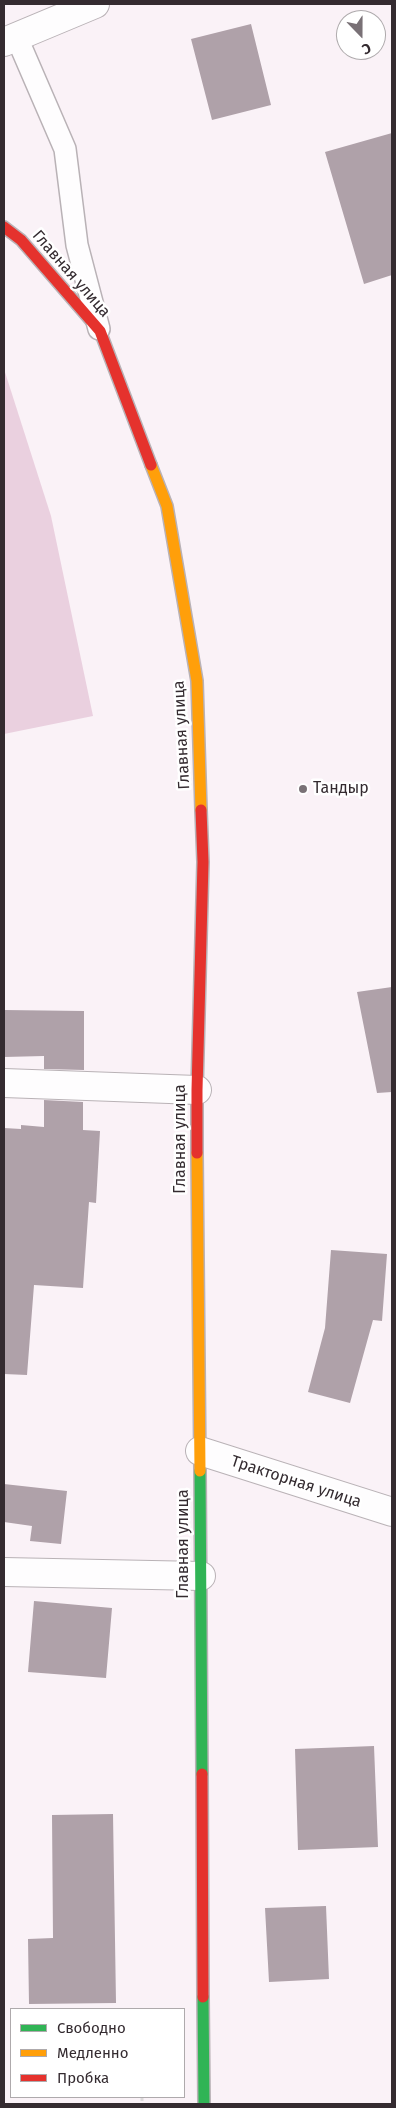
<!DOCTYPE html>
<html>
<head>
<meta charset="utf-8">
<style>
  body { margin:0 }
  #map { position:relative; width:396px; height:2108px; overflow:hidden; background:#faf2f7; font-family:"Fira Sans",sans-serif }
  canvas { display:block }
  .frame { position:absolute; inset:0; border:5px solid #342b30; pointer-events:none }
  .legend { position:absolute; left:10px; top:2008px; width:175px; height:90px; box-sizing:border-box; background:#fff; border:1px solid #aeaaac; margin:0; padding:6px 9px; list-style:none; font-size:15px; color:#342b30 }
  .legend li { display:flex; align-items:center; gap:10px; height:25px }
  .legend b { width:25px; border:1px solid #aeaaac }
  .north { position:absolute; left:336px; top:10px; width:50px; height:50px; box-sizing:border-box; background:#fff; border:1px solid #aeaaac; border-radius:50%; rotate:158deg; font-size:14px; font-weight:700; line-height:20px; text-align:center; color:#342b30 }
  .north::after { content:''; display:block; margin:auto; width:18px; height:22px; background:#797176; clip-path:polygon(50% 0,100% 100%,50% 72%,0 100%) }
</style>
</head>
<body>
<div id="map">
<canvas width="396" height="2108"></canvas>
<div class="frame"></div>
<ul class="legend">
<li><b style="height:6px;background:#30b455"></b>Свободно</li>
<li><b style="height:6px;background:#ff9f0a"></b>Медленно</li>
<li><b style="height:6px;background:#e5322d"></b>Пробка</li>
</ul>
<div class="north">С</div>
</div>
<script>
const c = document.querySelector('canvas').getContext('2d');
c.lineJoin = 'round';
function paint(path, color) { c.fillStyle = color; c.fill(path, 'evenodd'); }
const poly = rows => new Path2D(rows.map(r => 'M' + r).join(''));
function trace(path, color, width, dash) { c.strokeStyle = color; c.lineWidth = width; c.lineCap = dash ? 'butt' : 'round'; c.setLineDash(dash || []); c.stroke(path); }
function write(font, color, halo, rows, align = 'center') {
  c.font = font + ' "Fira Sans",sans-serif'; c.lineWidth = 5; c.setLineDash([]); c.textBaseline = 'middle'; c.strokeStyle = halo; c.fillStyle = color; for (const [text, x, y, turn = 0] of rows) {
    c.save(); c.translate(x, y); c.rotate((+turn || 0) * Math.PI / 180); c.textAlign = isNaN(turn) ? turn : align; if (halo) c.strokeText(text, 0, 0); c.fillText(text, 0, 0); c.restore();
  }
}
const green = poly([
  [4,369,51,516,93,716,4,734]
]);
const building = poly([
  [251,24,271,105,212,120,191,39],
  [392,133,392,275,364,284,325,152],
  [392,987,392,1092,377,1093,357,992],
  [4,1010,84,1011,84,1070,44,1069,44,1056,4,1057],
  [44,1100,83,1102,83,1130,100,1131,96,1203,89,1202,83,1288,34,1285,27,1375,4,1374,4,1128,21,1129,21,1125,44,1127],
  [331,1250,387,1254,382,1321,373,1320,350,1403,308,1392,325,1328],
  [4,1484,67,1491,61,1544,30,1541,32,1526,4,1522],
  [34,1601,112,1608,106,1678,28,1672],
  [374,1746,378,1847,298,1850,295,1749],
  [113,1814,116,2003,29,2004,28,1939,53,1938,52,1815],
  [326,1906,329,1979,269,1982,265,1908]
]);
const path = poly([
  [142,2097,142,2104]
]);
const lane = poly([
  [17,38,65,149,77,245,99,329]
]);
const street = poly([
  [4,42,95,4],
  [4,1083,197,1090],
  [200,1451,392,1512],
  [4,1572,201,1576]
]);
const fast = poly([
  [200,1471,202,1774],
  [203,1997,204,2104]
]);
const slow = poly([
  [151,465,167,506,197,681,201,810],
  [197,1153,200,1471]
]);
const jam = poly([
  [4,227,21,240,100,331,151,465],
  [197,1153,197,1090,203,862,201,810],
  [202,1774,203,1997]
]);
const markers = [
  [303,789,5,"#797176"]
];
const streetNames = [
  ["Главная улица",71,274,49],
  ["Главная улица",182,735,-93],
  ["Главная улица",181,1139,-90],
  ["Тракторная улица",296,1482,18],
  ["Главная улица",184,1544,-90]
];
const poiNames = [
  ["Тандыр",313,789]
];
paint(green, '#ead0df');
paint(building, '#afa1a9');
trace(lane, '#b9b2b6', 24);
trace(street, '#b9b2b6', 30);
trace(fast, '#b9b2b6', 14);
trace(slow, '#b9b2b6', 14);
trace(jam, '#b9b2b6', 14);
trace(path, '#dcdadb', 3, [4, 4]);
trace(lane, '#fefdfe', 21);
trace(street, '#fefdfe', 28);
trace(fast, '#30b455', 11);
trace(slow, '#ff9f0a', 11);
trace(jam, '#e5322d', 11);
for (const [x, y, r, color] of markers) { const dot = new Path2D(); dot.arc(x, y, r, 0, 2 * Math.PI); c.fillStyle = color; c.fill(dot); trace(dot, '#fff', 2); }
write('16px', '#342b30', '#fff', streetNames);
write('16px', '#342b30', '#fff', poiNames, 'left');
</script>
</body>
</html>
